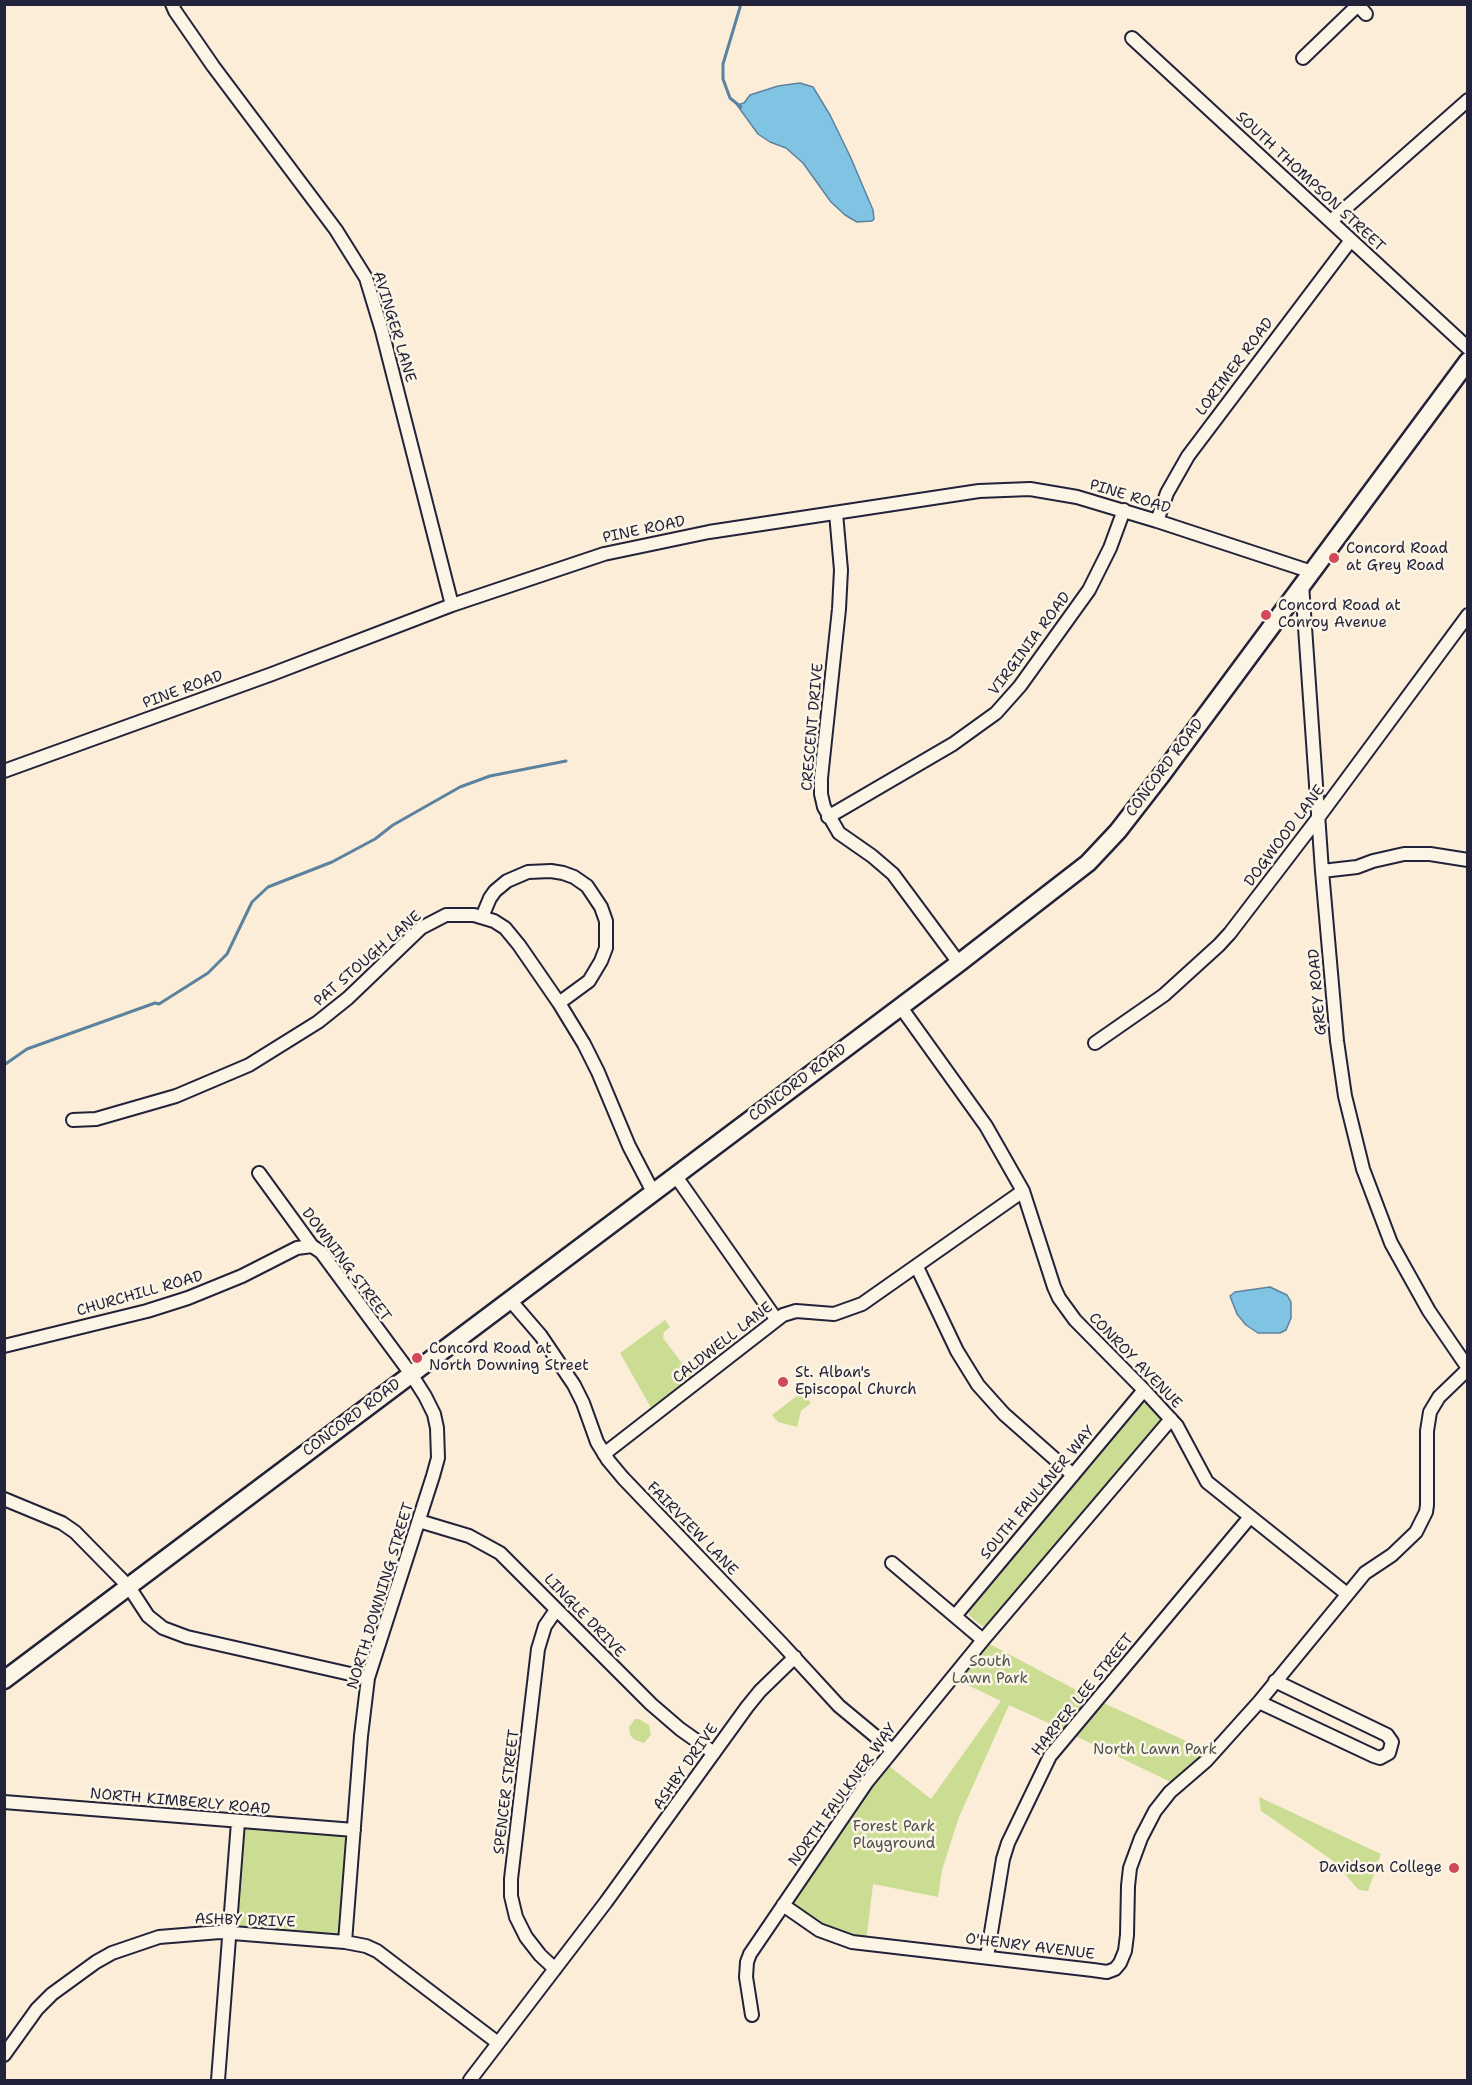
<!DOCTYPE html>
<html>
<head>
<meta charset="utf-8">
<style>
  body { margin:0 }
  #map { position:relative; width:1472px; height:2085px; overflow:hidden; background:#fbedd8; font-family:"Shantell Sans",sans-serif }
  canvas { display:block }
  .frame { position:absolute; inset:0; border:6px solid #22223b; pointer-events:none }
</style>
</head>
<body>
<div id="map">
<canvas width="1472" height="2085"></canvas>
<div class="frame"></div>
</div>
<script>
const c = document.querySelector('canvas').getContext('2d');
c.lineJoin = 'round';
function paint(path, color) { c.fillStyle = color; c.fill(path, 'evenodd'); }
const poly = rows => new Path2D(rows.map(r => 'M' + r).join(''));
function trace(path, color, width, dash) { c.strokeStyle = color; c.lineWidth = width; c.lineCap = dash ? 'butt' : 'round'; c.setLineDash(dash || []); c.stroke(path); }
function write(font, color, halo, rows, align = 'center') {
  c.font = font + ' "Shantell Sans",sans-serif'; c.lineWidth = 5; c.setLineDash([]); c.textBaseline = 'middle'; c.strokeStyle = halo; c.fillStyle = color; for (const [text, x, y, turn = 0] of rows) {
    c.save(); c.translate(x, y); c.rotate((+turn || 0) * Math.PI / 180); c.textAlign = isNaN(turn) ? turn : align; if (halo) c.strokeText(text, 0, 0); c.fillText(text, 0, 0); c.restore();
  }
}
const green = poly([
  [665,1320,670,1327,664,1332,663,1338,696,1382,654,1413,620,1353],
  [802,1392,811,1403,801,1411,797,1427,778,1422,772,1415],
  [1144,1403,1150,1404,1159,1414,1160,1420,1155,1428,990,1624,983,1626,978,1623,969,1615,969,1607,1138,1405],
  [984,1641,1095,1700,1068,1732,1009,1705,959,1817,942,1870,938,1897,873,1884,866,1942,841,1938,784,1904,884,1762,931,1799,1001,1701,953,1678],
  [1097,1700,1212,1753,1177,1785,1069,1733],
  [635,1719,639,1719,649,1725,651,1735,644,1743,635,1740,630,1735,629,1727],
  [1259,1797,1381,1854,1368,1891,1359,1890,1332,1860,1261,1811],
  [239,1823,352,1831,343,1940,231,1932]
]);
const water = poly([
  [800,83,813,87,830,115,850,156,873,210,874,219,872,221,857,222,845,215,831,202,803,163,786,148,770,142,758,134,737,105,744,103,750,95,778,86,800,83],
  [1270,1287,1287,1295,1291,1302,1291,1318,1286,1330,1280,1333,1258,1333,1246,1325,1237,1314,1230,1296,1235,1292,1270,1287]
]);
const stream = poly([
  [741,4,723,64,723,79,730,98,741,107],
  [4,1065,27,1049,155,1003,159,1004,208,973,227,954,252,902,268,887,332,862,375,839,393,825,460,787,490,776,566,761]
]);
const minor = poly([
  [172,4,175,11,213,66,336,230,366,278,382,331,452,605],
  [1357,4,1366,14],
  [1132,38,1468,348],
  [1303,58,1358,5],
  [1331,221,1468,100],
  [836,513,841,570,839,609,821,778,821,794,824,807,839,833,872,856,893,874,959,963],
  [1157,521,1167,493,1188,456,1351,240],
  [1302,584,1322,871,1337,1041,1345,1096,1363,1169,1391,1243,1429,1311,1468,1368],
  [4,771,272,674,452,605,604,554,709,532,979,491,1030,489,1077,497,1157,521,1312,572],
  [828,817,953,744,996,713,1020,686,1089,590,1110,548,1124,510],
  [1322,871,1357,867,1373,861,1404,854,1430,854,1468,860],
  [482,917,490,898,495,891,507,881,528,872,551,871,563,873,574,877,587,886,601,907,606,921,606,948,601,961,589,981,559,1003],
  [900,1006,986,1126,1023,1191,1054,1287,1059,1298,1075,1320,1144,1390,1177,1426,1207,1482,1347,1594],
  [1095,1043,1164,995,1219,945,1230,933,1318,818,1468,615],
  [73,1120,96,1119,176,1096,249,1065,318,1022,348,998,421,928,446,915,474,915,494,921,505,928,519,945,559,1003,584,1044,598,1072,629,1146,653,1192],
  [259,1173,312,1246,321,1252,411,1374,425,1396,434,1414,437,1428,438,1458,433,1476,368,1678,361,1736,345,1942],
  [675,1175,776,1319],
  [917,1267,957,1351,978,1385,1004,1414,1073,1475],
  [510,1300,541,1336,574,1385,583,1403,597,1442,608,1460,623,1478,782,1644,839,1706,892,1750],
  [4,1346,147,1311,188,1298,242,1276,297,1248,312,1246],
  [604,1454,783,1315,796,1311,834,1314,862,1304,1023,1191],
  [4,1499,62,1523,75,1532,129,1587,148,1616,163,1628,187,1637,368,1678],
  [419,1521,469,1536,500,1553,651,1704,680,1729,714,1753],
  [892,1563,983,1640],
  [955,1616,1144,1390],
  [1259,1702,1374,1756,1380,1758,1389,1753,1392,1742,1387,1735,1275,1681],
  [4,1802,354,1830],
  [783,1905,819,1930,852,1942,1093,1970,1107,1972,1115,1969,1120,1963,1125,1951,1127,1935,1128,1886,1130,1868,1141,1838,1155,1811,1170,1792,1206,1761,1259,1702,1365,1573,1392,1555,1416,1532,1426,1512,1427,1505,1427,1431,1430,1412,1439,1397,1468,1369],
  [987,1957,1003,1859,1008,1843,1050,1756,1250,1517],
  [555,1969,540,1955,526,1937,516,1917,511,1896,511,1879,538,1649,545,1626,556,1610],
  [752,2015,746,1977,747,1962,750,1954,867,1782,983,1640,1171,1419],
  [4,2055,37,2009,52,1994,96,1962,112,1953,159,1937,220,1932,345,1942,366,1946,377,1951,498,2043],
  [218,2080,238,1822],
  [470,2080,606,1902,747,1707,760,1691,795,1657]
]);
const secondary = poly([
  [4,1680,959,963,1088,863,1118,831,1163,773,1468,361]
]);
const markers = [
  [1334,558,6,"#d1495b"],
  [1266,615,6,"#d1495b"],
  [417,1358,6,"#d1495b"],
  [783,1382,6,"#d1495b"],
  [1454,1868,6,"#d1495b"]
];
const streetNames = [
  ["SOUTH THOMPSON STREET",1310,182,43],
  ["AVINGER LANE",394,327,73],
  ["LORIMER ROAD",1235,367,-53],
  ["PINE ROAD",1130,497,17],
  ["PINE ROAD",644,530,-12],
  ["VIRGINIA ROAD",1030,644,-53],
  ["PINE ROAD",183,690,-20],
  ["CRESCENT DRIVE",813,727,-85],
  ["CONCORD ROAD",1165,768,-53],
  ["DOGWOOD LANE",1285,836,-53],
  ["PAT STOUGH LANE",368,959,-41],
  ["GREY ROAD",1318,992,-95],
  ["CONCORD ROAD",798,1083,-37],
  ["DOWNING STREET",346,1265,53],
  ["CHURCHILL ROAD",140,1294,-16],
  ["CALDWELL LANE",723,1343,-38],
  ["CONROY AVENUE",1135,1361,46],
  ["CONCORD ROAD",352,1418,-37],
  ["SOUTH FAULKNER WAY",1038,1493,-50],
  ["FAIRVIEW LANE",692,1529,46],
  ["NORTH DOWNING STREET",381,1596,-73],
  ["LINGLE DRIVE",584,1616,46],
  ["HARPER LEE STREET",1083,1695,-51],
  ["ASHBY DRIVE",686,1767,-55],
  ["SPENCER STREET",507,1792,-83],
  ["NORTH FAULKNER WAY",843,1795,-54],
  ["NORTH KIMBERLY ROAD",180,1802,5],
  ["ASHBY DRIVE",245,1921,2],
  ["O'HENRY AVENUE",1030,1947,7]
];
const poiNames = [
  ["Concord Road",1346,549],
  ["at Grey Road",1346,566],
  ["Concord Road at",1278,606],
  ["Conroy Avenue",1278,623],
  ["Concord Road at",429,1349],
  ["North Downing Street",429,1366],
  ["St. Alban's",795,1373],
  ["Episcopal Church",795,1390],
  ["Davidson College",1442,1868,"right"]
];
const parkNames = [
  ["South",990,1662],
  ["Lawn Park",990,1679],
  ["North Lawn Park",1155,1750],
  ["Forest Park",894,1827],
  ["Playground",894,1844]
];
paint(green, '#cbdd92');
paint(water, '#81c3e2');
trace(water, '#5b839f', 1.5);
trace(stream, '#5b839f', 3);
trace(minor, '#22223b', 16);
trace(secondary, '#22223b', 21);
trace(minor, '#fcf5e5', 12);
trace(secondary, '#fcf5e5', 16);
for (const [x, y, r, color] of markers) { const dot = new Path2D(); dot.arc(x, y, r, 0, 2 * Math.PI); c.fillStyle = color; c.fill(dot); trace(dot, '#fcf5e5', 2); }
write('15px', '#22223b', '#fcf5e5', streetNames);
write('15px', '#22223b', '#fcf5e5', poiNames, 'left');
write('15px', '#4c5151', '#fcf5e5', parkNames);
</script>
</body>
</html>
